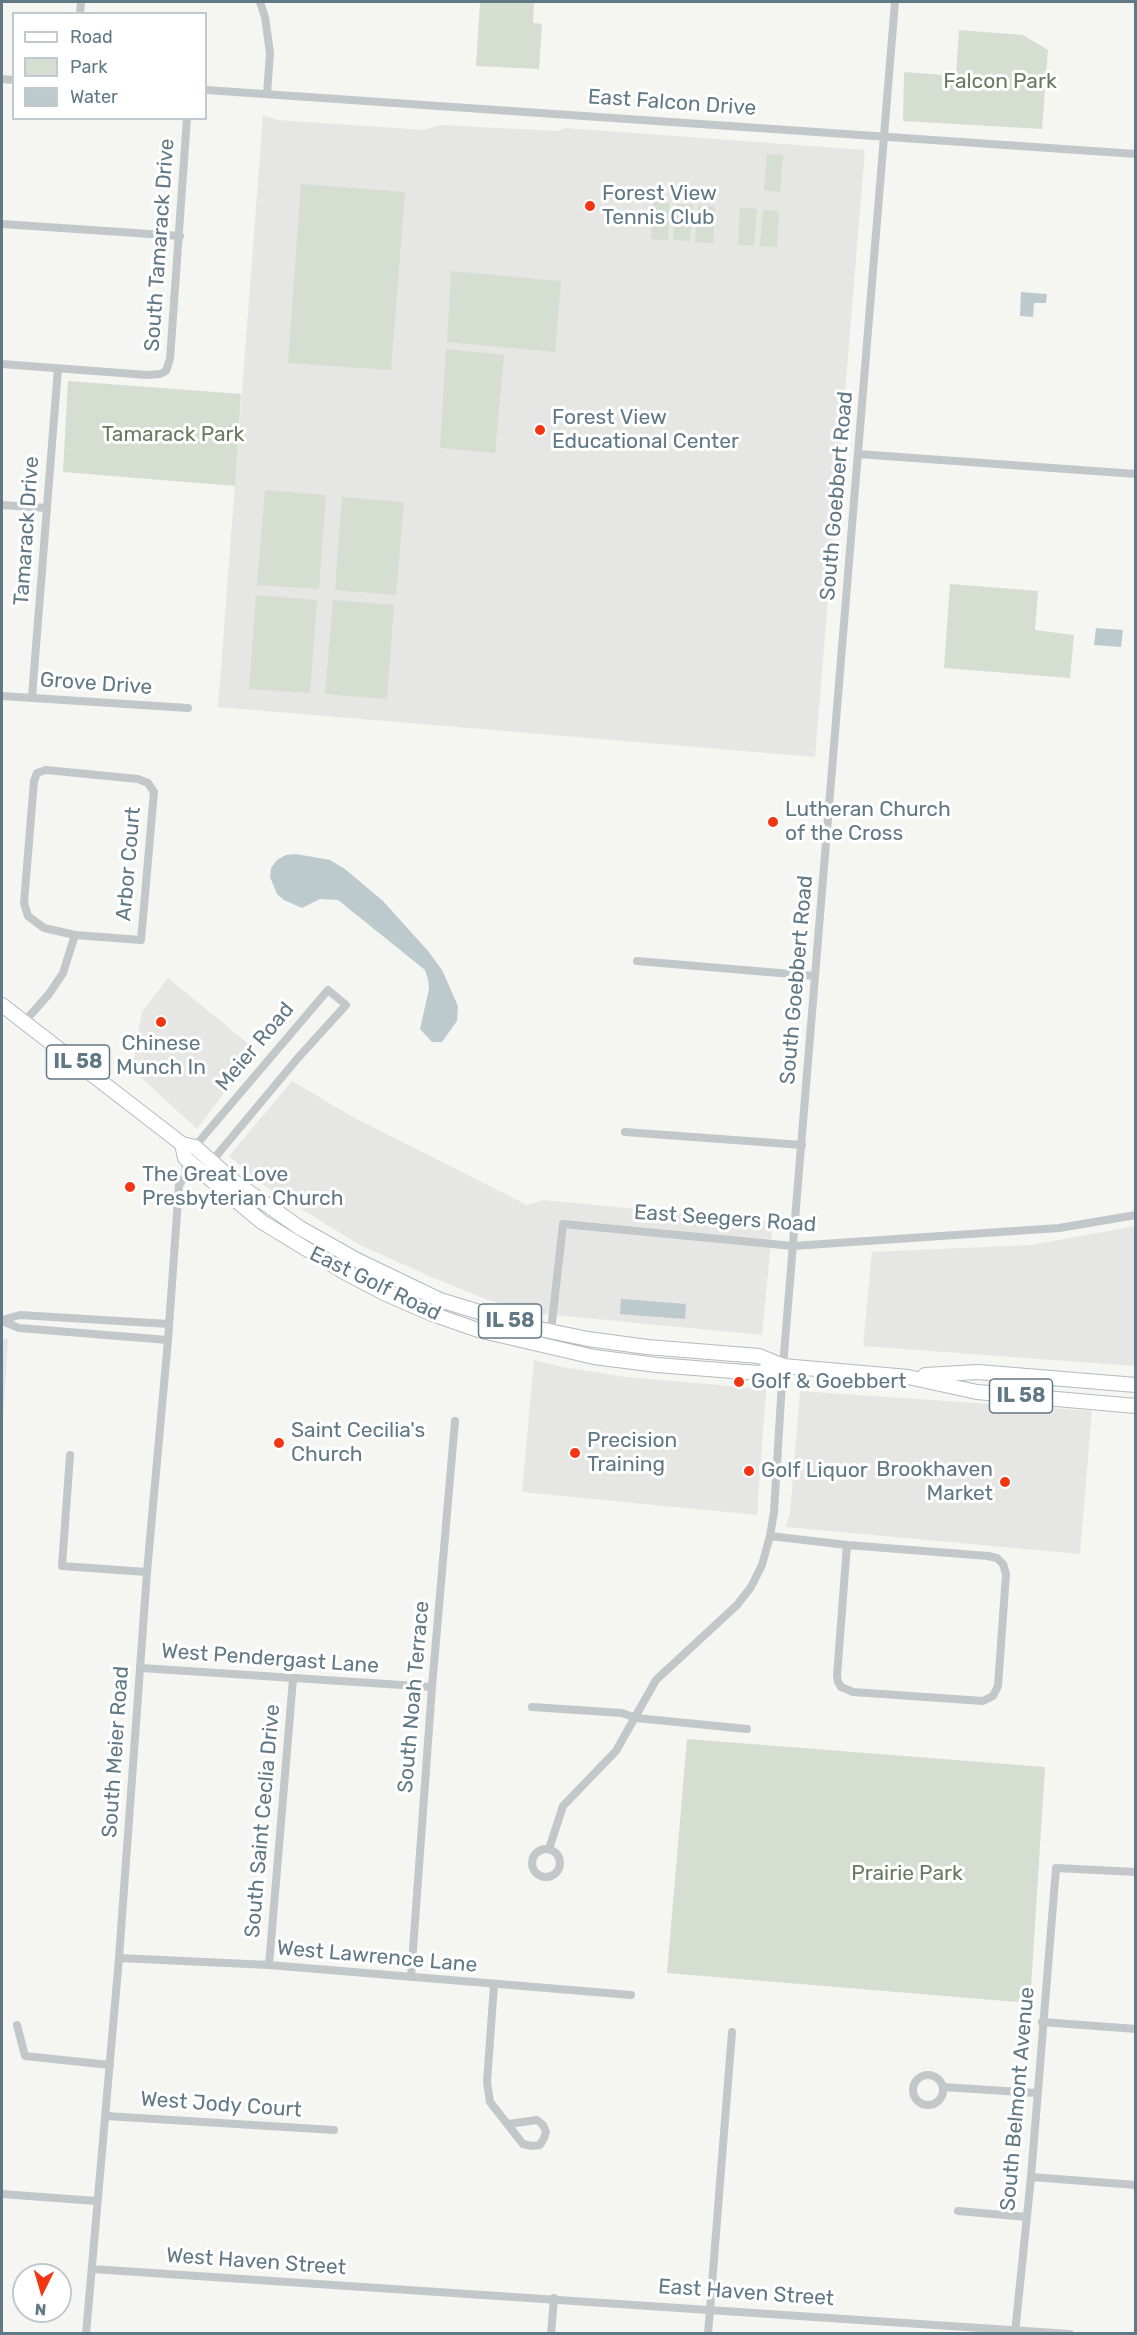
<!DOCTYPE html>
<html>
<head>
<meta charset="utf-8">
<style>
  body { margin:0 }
  #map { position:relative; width:1137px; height:2335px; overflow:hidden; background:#f5f5f1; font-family:Rubik,sans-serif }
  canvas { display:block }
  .frame { position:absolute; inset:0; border:3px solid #617885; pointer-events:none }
  .legend { position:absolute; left:12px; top:12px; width:195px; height:108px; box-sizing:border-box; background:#fff; border:2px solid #c0c9ce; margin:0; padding:8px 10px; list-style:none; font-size:18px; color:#617885 }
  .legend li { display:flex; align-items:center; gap:12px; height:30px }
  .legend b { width:30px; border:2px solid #c0c9ce }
  .north { position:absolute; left:12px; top:2263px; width:60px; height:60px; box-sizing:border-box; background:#fff; border:2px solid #c0c9ce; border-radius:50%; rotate:185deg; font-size:16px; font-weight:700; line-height:24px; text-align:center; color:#617885 }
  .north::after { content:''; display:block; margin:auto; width:21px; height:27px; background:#f33513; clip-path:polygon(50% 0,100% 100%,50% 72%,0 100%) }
</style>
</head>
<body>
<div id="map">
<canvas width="1137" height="2335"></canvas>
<div class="frame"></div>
<ul class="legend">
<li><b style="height:8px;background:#fff"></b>Road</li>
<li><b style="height:16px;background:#d6ddd1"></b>Park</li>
<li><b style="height:16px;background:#bccace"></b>Water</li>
</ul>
<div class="north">N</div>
</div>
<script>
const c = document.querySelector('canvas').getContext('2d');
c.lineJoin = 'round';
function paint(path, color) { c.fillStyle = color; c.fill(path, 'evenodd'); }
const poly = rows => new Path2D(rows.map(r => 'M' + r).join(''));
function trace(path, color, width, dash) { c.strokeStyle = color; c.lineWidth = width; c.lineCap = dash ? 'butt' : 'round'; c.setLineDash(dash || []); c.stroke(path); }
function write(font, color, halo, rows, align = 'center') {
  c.font = font + ' Rubik,sans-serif'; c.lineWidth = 6; c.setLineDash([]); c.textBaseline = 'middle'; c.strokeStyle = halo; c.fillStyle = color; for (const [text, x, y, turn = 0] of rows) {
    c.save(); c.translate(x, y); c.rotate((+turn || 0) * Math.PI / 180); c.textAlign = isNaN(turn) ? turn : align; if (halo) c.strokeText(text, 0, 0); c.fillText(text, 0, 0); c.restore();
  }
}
const built = poly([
  [263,115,278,120,424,130,440,125,558,131,566,128,865,150,815,757,218,707],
  [168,978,256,1050,197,1129,132,1069,142,1012],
  [292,1081,351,1116,527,1205,543,1200,773,1222,762,1335,533,1313,488,1300,429,1276,360,1245,266,1187,229,1156],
  [1135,1226,1135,1366,863,1346,872,1252,1031,1245],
  [2,1339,8,1339,2,1436],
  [534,1360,562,1367,626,1377,766,1389,757,1515,522,1492],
  [800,1391,1092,1411,1080,1554,786,1527,790,1513]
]);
const green = poly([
  [480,2,534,2,533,23,542,24,539,69,476,66],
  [959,30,1023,35,1048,50,1042,129,903,121,904,72,956,76],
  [767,154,783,155,780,192,764,190],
  [301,184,405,192,391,370,288,363],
  [653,202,670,203,668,240,651,239],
  [676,204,693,205,690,241,673,240],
  [698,205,715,207,713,243,695,242],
  [740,208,757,209,754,246,738,245],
  [763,210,779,211,777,247,760,246],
  [451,271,561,281,555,352,447,342],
  [446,349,504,355,495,453,440,448],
  [68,381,241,394,235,486,63,472],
  [265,490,326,495,319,589,257,585],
  [342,497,404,502,396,595,335,590],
  [950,584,1038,591,1035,630,1074,635,1070,678,944,668],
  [256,595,317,600,310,693,249,689],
  [333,600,394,605,387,699,325,694],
  [687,1739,1045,1767,1030,2003,667,1973]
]);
const water = poly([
  [1021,292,1047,294,1046,303,1034,303,1033,317,1020,316],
  [1096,628,1123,630,1121,647,1094,645],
  [296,854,330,860,345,869,383,901,428,951,442,970,458,1006,457,1021,442,1042,432,1042,420,1029,429,989,428,979,425,970,338,900,320,899,302,908,284,900,277,894,270,877,271,868,277,860,286,855],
  [621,1299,686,1304,685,1319,620,1314]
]);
const minor = poly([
  [260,2,265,17,270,53,267,94],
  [80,14,81,2],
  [2,79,14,80],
  [206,90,1136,154],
  [2,224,180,236],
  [2,364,147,375,160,374,166,371,170,359,187,118],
  [858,454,1136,474],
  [2,505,47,508],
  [2,696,188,708],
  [32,697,58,368],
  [46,770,138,779,148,783,154,792,141,940,75,935,44,928,28,916,24,903,34,781,37,773,46,770],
  [637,961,815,976],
  [25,1021,49,994,63,973,75,935],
  [625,1132,802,1145],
  [2,1320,20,1315,169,1324],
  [2,1321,19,1328,168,1340],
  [551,1331,563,1224,793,1246,1059,1228,1136,1215],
  [70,1455,62,1566,147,1572],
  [770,1536,847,1545,988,1556,997,1558,1003,1564,1006,1574,998,1686,993,1696,983,1701,853,1692,841,1687,838,1682,837,1676,847,1545],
  [141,1668,432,1687],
  [532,1707,622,1713,636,1718,747,1729],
  '532 1863a14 14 0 1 1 28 0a14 14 0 1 1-28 0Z',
  [549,1849,563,1806,616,1751,656,1680,737,1605,751,1587,762,1565,770,1536,774,1512,783,1366,895,2],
  [119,1958,269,1965,631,1995],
  [269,1965,293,1679],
  [411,1977,432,1687,455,1421],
  [494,1985,487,2082,490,2102,523,2144,532,2146,540,2145,544,2138,546,2132,543,2125,537,2120,508,2124],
  [1042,2022,1136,2029],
  [17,2025,25,2056,110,2065],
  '913 2090a15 15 0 1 1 30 0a15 15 0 1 1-30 0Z',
  [943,2087,1036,2093],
  [106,2116,334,2130],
  [1031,2177,1136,2185],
  [2,2194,96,2201],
  [958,2211,1027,2217],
  [92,2269,1070,2334],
  [1015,2333,1031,2177,1056,1868,1136,1872],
  [86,2334,119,1958,147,1572,168,1340,179,1185,186,1175,185,1158,328,990,346,1005,297,1059,202,1173,186,1175],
  [551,2334,554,2298],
  [708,2334,732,2032]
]);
const primary = poly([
  [2,1005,182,1144,195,1147,236,1183,300,1228,357,1260,440,1300,525,1326,588,1339,647,1347,759,1356,783,1366,908,1377,977,1392,1136,1406],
  [182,1144,185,1158,262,1222,344,1272,384,1293,432,1314,478,1330,594,1357,657,1365,758,1373,783,1366],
  [925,1375,978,1372,1136,1385]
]);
const markers = [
  [590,206,6,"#f33513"],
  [540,430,6,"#f33513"],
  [773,822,6,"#f33513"],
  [161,1022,6,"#f33513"],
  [130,1187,6,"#f33513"],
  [739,1382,6,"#f33513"],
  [279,1443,6,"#f33513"],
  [575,1453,6,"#f33513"],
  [749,1471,6,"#f33513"],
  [1005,1482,6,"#f33513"]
];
const shields = [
  [78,1062,63],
  [510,1321,63],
  [1021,1396,63]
];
const shieldNames = [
  ["IL 58",78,1062],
  ["IL 58",510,1321],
  ["IL 58",1021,1396]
];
const parkNames = [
  ["Falcon Park",1000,82],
  ["Tamarack Park",173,435],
  ["Prairie Park",907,1874]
];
const streetNames = [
  ["East Falcon Drive",672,103,4],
  ["South Tamarack Drive",160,245,-86],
  ["South Goebbert Road",837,496,-85],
  ["Tamarack Drive",27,531,-86],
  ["Grove Drive",96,684,4],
  ["Arbor Court",129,864,-85],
  ["South Goebbert Road",797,980,-85],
  ["Meier Road",255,1047,-50],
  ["East Seegers Road",725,1219,4],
  ["East Golf Road",375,1284,26],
  ["West Pendergast Lane",270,1659,4],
  ["South Noah Terrace",414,1697,-85],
  ["South Meier Road",116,1752,-86],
  ["South Saint Ceclia Drive",263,1821,-85],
  ["West Lawrence Lane",377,1957,5],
  ["South Belmont Avenue",1018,2099,-85],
  ["West Jody Court",221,2105,4],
  ["West Haven Street",256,2262,4],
  ["East Haven Street",746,2293,4]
];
const poiNames = [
  ["Forest View",602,194],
  ["Tennis Club",602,218],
  ["Forest View",552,418],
  ["Educational Center",552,442],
  ["Lutheran Church",785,810],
  ["of the Cross",785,834],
  ["Chinese",161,1044,"center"],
  ["Munch In",161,1068,"center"],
  ["The Great Love",142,1175],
  ["Presbyterian Church",142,1199],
  ["Golf & Goebbert",751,1382],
  ["Saint Cecilia's",291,1431],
  ["Church",291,1455],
  ["Precision",587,1441],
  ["Training",587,1465],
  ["Brookhaven",993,1470,"right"],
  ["Market",993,1494,"right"],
  ["Golf Liquor",761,1471]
];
paint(built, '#e6e6e4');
paint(green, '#d6ddd1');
paint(water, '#bccace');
trace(primary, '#b5babd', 16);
trace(minor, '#c2c7ca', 8);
trace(primary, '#fff', 14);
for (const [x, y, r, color] of markers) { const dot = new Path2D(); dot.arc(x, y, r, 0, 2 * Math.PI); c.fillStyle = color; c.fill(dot); trace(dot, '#fff', 2); }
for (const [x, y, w] of shields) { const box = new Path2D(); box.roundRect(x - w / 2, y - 17, w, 34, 4.5); c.fillStyle = '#fff'; c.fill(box); trace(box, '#617885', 1.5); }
write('bold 20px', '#617885', null, shieldNames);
write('21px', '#687b61', '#fff', parkNames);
write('21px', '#617885', '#fff', streetNames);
write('21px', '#617885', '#fff', poiNames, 'left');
</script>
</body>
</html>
